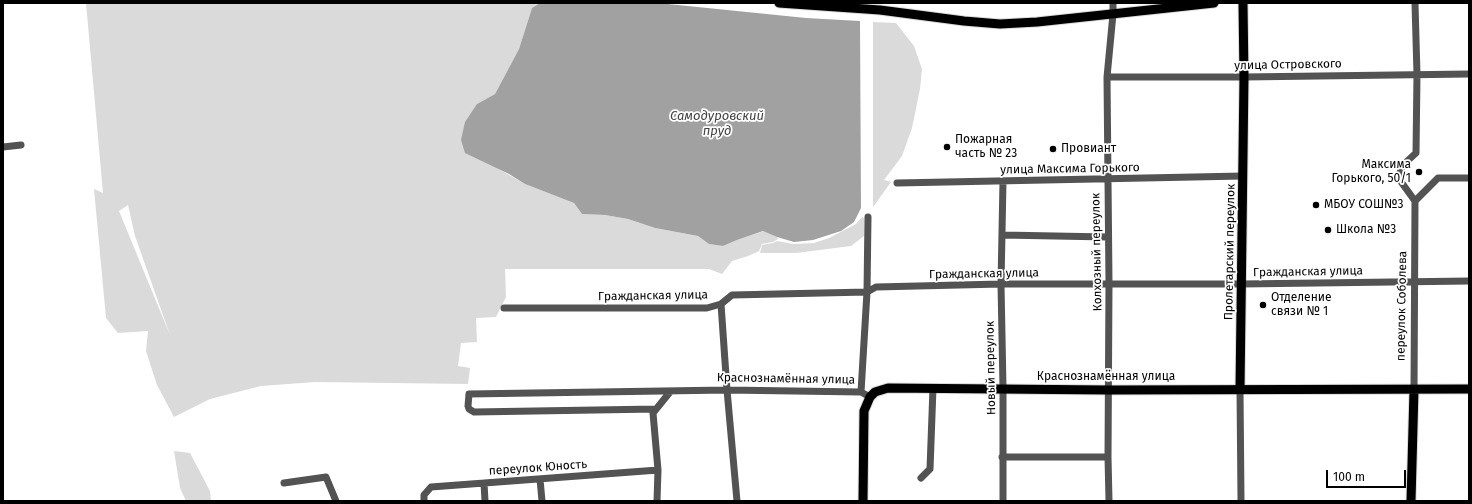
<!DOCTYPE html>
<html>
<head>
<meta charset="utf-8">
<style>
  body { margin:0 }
  #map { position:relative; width:1472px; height:504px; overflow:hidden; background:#fff; font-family:"Fira Sans",sans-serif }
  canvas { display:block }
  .frame { position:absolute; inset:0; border:4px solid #000; pointer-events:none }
  .scale { position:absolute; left:1326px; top:470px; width:80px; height:18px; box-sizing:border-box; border:2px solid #000; border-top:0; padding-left:5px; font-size:12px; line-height:14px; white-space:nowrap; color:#000; -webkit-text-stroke:3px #fff; paint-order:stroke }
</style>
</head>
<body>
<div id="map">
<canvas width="1472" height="504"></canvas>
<div class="frame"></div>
<div class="scale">100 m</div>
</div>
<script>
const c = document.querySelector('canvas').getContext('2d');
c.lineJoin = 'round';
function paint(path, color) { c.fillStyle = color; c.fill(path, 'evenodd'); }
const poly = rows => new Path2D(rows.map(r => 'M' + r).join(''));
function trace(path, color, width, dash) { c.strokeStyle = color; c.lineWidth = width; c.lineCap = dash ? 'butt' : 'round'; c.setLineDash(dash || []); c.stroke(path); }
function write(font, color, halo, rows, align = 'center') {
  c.font = font + ' "Fira Sans",sans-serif'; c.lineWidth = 3.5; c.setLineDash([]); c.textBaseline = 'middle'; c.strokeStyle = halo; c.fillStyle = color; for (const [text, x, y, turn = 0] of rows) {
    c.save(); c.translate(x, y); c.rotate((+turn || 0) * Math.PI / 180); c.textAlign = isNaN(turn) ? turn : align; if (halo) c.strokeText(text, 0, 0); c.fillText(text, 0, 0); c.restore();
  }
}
const green = poly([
  [86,3,540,3,532,8,519,49,495,94,477,104,490,164,525,184,574,203,582,214,605,215,628,219,655,228,698,236,709,244,723,246,737,240,764,231,777,237,778,239,773,242,762,244,759,251,748,256,732,261,722,274,709,269,505,269,506,297,496,317,476,318,477,342,461,343,458,366,470,368,468,384,315,382,261,386,210,399,174,417,157,385,146,351,148,331,118,333,106,318,94,189,103,193],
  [128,205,135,236,170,335,119,211],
  [873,22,896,23,914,46,922,69,920,89,912,128,902,156,884,180,891,182,873,207],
  [862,217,864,218,864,236,851,246,796,253,760,253,762,245,773,243,777,241,793,244,814,243,829,238,856,224],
  [174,451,190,453,210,491,211,501,186,501,180,488]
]);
const water = poly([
  [540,3,658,3,806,18,860,21,861,208,854,222,841,231,813,240,794,242,777,237,763,231,737,240,723,246,709,244,698,236,655,228,628,219,605,215,582,214,574,203,525,184,509,174,465,153,461,140,465,122,477,104,495,94,519,49,532,8]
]);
const minor = poly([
  [1107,77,1244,77,1469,74],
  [3,147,21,145],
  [897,183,1243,176],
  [1415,201,1438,178,1469,178],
  [1002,235,1108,237],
  [721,304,727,390,737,501],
  [504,308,707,308,721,304,732,295,867,292,876,287,1001,284,1241,284,1469,281],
  [1240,389,1241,501],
  [1414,390,1415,201,1399,179,1399,174,1404,164,1416,153,1417,75,1415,3],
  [861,392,867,292,868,217],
  [656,409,474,412,469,409,468,406,469,394,727,390,861,392,870,397],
  [1002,457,1108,457],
  [921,478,930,469,933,388],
  [540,479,542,501],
  [284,483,326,477,336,501],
  [484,483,485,501],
  [424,501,424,495,431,487,658,470],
  [657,501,658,470,653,413,670,392],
  [1003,501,1003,388,1001,284,1003,181],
  [1109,501,1108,457,1109,283,1107,77,1113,14,1113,3]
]);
const major = poly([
  [779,3,880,10,964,21,1000,24,1037,22,1214,3],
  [1240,389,1244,77,1243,3],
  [863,501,864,411,870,397,875,392,888,388,1109,390,1469,389],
  [1411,501,1414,390]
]);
const markers = [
  [947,147,4,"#000"],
  [1053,149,4,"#000"],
  [1419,172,4,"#000"],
  [1316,205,4,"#000"],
  [1328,230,4,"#000"],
  [1263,305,4,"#000"]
];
const streetNames = [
  ["улица Островского",1288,65,-1],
  ["улица Максима Горького",1070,169,-1],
  ["Колхозный переулок",1097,252,-91],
  ["Пролетарский переулок",1230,252,-89],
  ["Гражданская улица",1308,272,-1],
  ["Гражданская улица",984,274,-1],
  ["Гражданская улица",653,296,-1],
  ["переулок Соболева",1402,306,-89],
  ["Новый переулок",991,368,-91],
  ["Краснознамённая улица",1106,377],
  ["Краснознамённая улица",786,379,1],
  ["переулок Юность",538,468,-4]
];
const poiNames = [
  ["Пожарная",955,140],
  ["часть № 23",955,154],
  ["Провиант",1061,149],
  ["Максима",1411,165,"right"],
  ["Горького, 50/1",1411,179,"right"],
  ["МБОУ СОШ№3",1324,205],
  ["Школа №3",1336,230],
  ["Отделение",1271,298],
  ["связи № 1",1271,312]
];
const waterNames = [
  ["Самодуровский",717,116],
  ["пруд",717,131]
];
paint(green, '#dadada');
paint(water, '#a1a1a1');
trace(major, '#dbdbdb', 11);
trace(minor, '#535353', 7);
trace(major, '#000', 9);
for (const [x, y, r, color] of markers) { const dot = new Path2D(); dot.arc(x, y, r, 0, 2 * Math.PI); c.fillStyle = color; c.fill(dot); trace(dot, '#fff', 1.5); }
write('12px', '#000', '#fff', streetNames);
write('12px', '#000', '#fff', poiNames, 'left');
write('italic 13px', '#424242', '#fff', waterNames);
</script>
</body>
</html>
